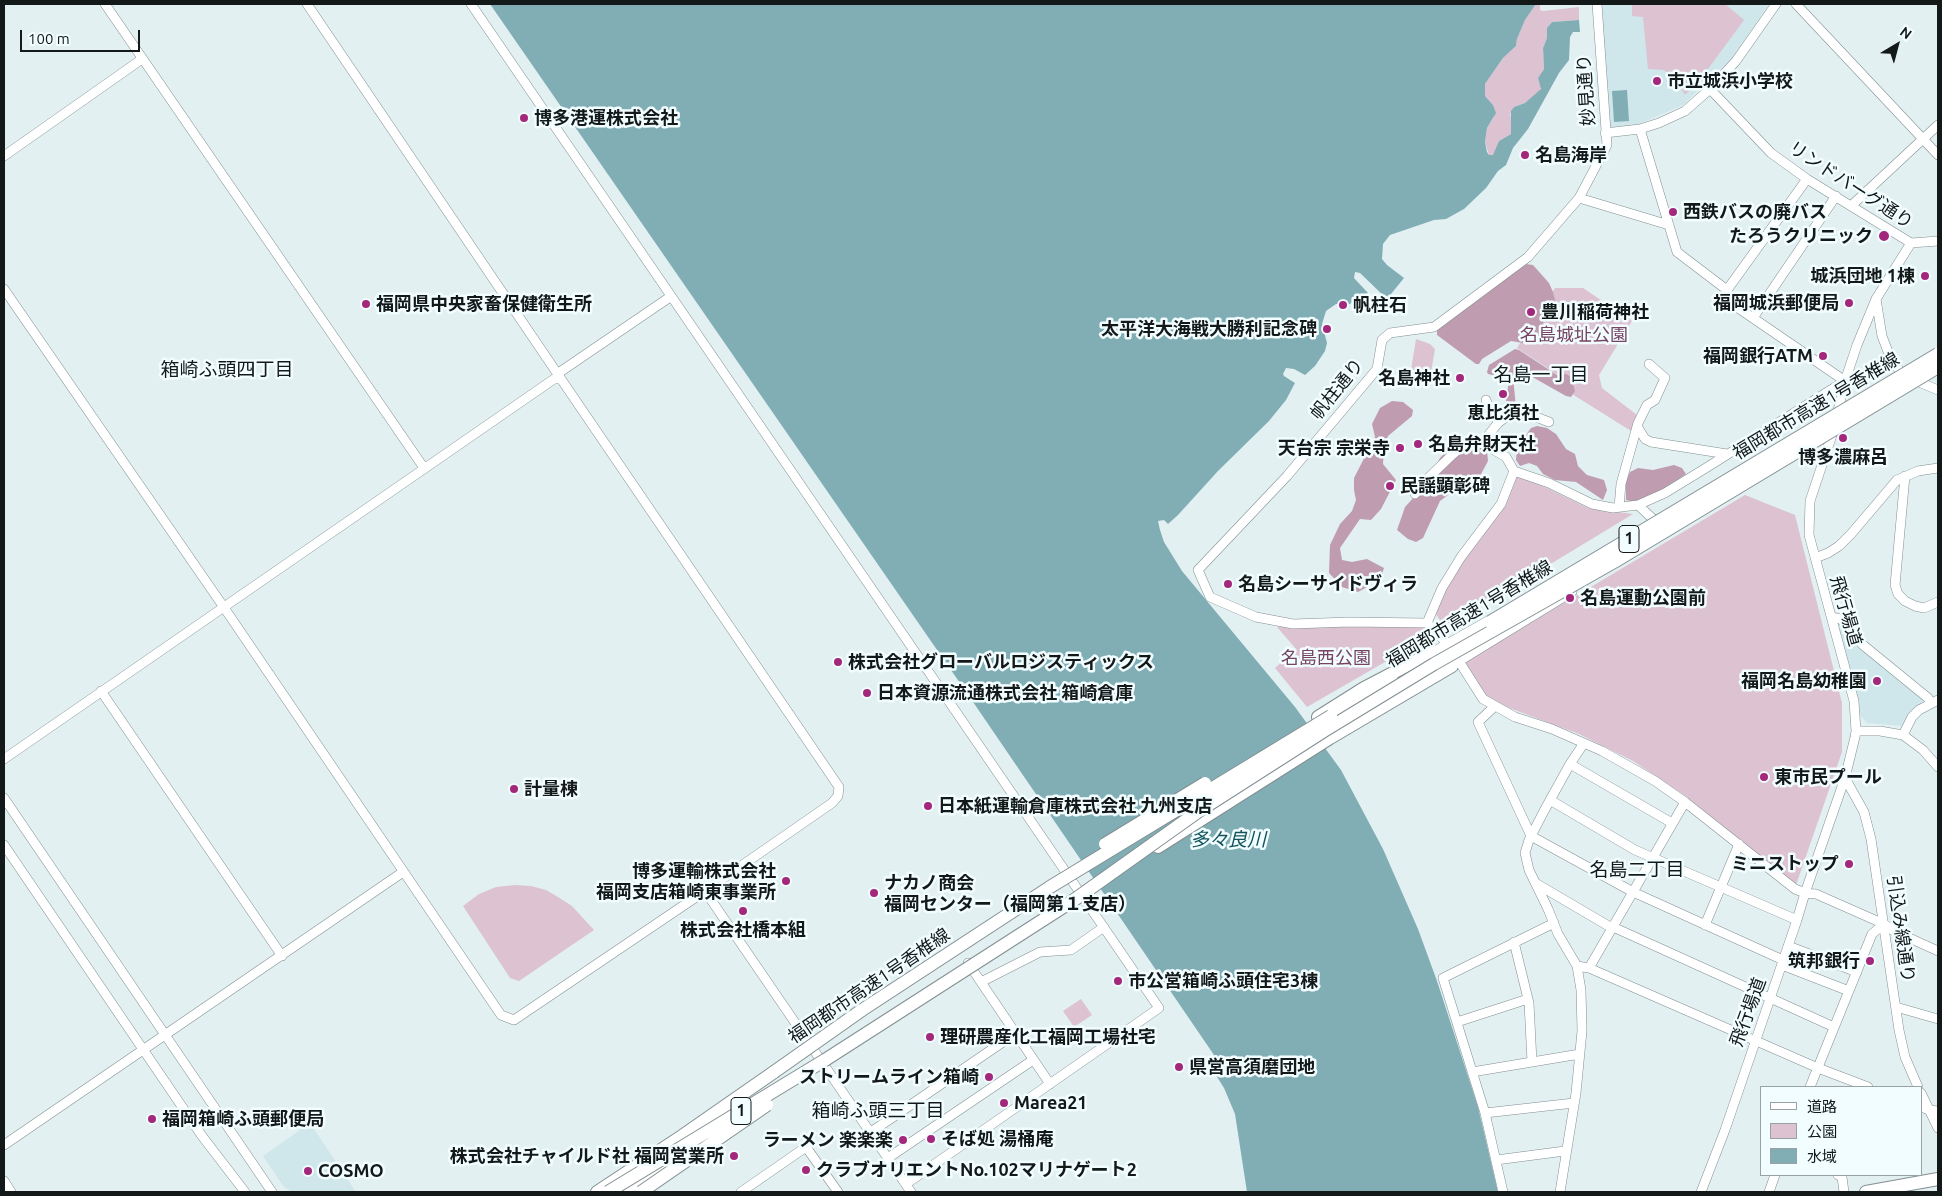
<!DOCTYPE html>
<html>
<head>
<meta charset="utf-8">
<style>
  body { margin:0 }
  #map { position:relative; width:1942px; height:1196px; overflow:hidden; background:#e2f0f2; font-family:Ubuntu,"Noto Sans JP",sans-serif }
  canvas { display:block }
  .frame { position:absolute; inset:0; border:5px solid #131819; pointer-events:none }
  .legend { position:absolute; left:1760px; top:1086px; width:162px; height:90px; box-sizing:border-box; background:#f1fdff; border:1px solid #98a1a3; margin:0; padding:6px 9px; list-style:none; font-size:15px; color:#131819 }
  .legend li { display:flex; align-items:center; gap:10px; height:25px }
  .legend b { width:25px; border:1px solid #98a1a3 }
  .north { position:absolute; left:1872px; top:20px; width:50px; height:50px; -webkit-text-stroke:4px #f1fdff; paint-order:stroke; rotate:37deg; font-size:14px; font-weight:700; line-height:20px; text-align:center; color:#131819 }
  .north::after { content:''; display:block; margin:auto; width:18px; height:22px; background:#131819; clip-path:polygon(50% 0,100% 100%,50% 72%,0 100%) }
  .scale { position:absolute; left:20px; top:30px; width:120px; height:22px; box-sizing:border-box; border:2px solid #131819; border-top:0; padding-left:6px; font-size:15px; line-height:18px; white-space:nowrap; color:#131819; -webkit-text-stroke:4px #f1fdff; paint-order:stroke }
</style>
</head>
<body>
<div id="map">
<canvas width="1942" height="1196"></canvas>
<div class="frame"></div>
<ul class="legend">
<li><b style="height:6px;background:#fff"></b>道路</li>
<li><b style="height:14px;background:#ddc2d1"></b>公園</li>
<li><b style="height:14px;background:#81aeb5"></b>水域</li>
</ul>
<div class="north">N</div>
<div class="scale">100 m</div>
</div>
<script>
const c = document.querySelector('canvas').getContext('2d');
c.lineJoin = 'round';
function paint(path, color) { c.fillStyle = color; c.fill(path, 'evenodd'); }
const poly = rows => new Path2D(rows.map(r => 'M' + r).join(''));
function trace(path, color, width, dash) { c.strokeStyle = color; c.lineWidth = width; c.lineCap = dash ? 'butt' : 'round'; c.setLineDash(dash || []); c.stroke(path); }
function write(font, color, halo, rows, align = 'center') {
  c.font = font + ' Ubuntu,"Noto Sans JP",sans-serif'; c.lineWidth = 5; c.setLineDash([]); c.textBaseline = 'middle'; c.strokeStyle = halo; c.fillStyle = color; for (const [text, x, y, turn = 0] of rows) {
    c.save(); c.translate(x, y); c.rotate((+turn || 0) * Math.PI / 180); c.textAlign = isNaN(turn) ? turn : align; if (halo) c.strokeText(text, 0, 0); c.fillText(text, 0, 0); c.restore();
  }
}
const built = poly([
  [1602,4,1769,4,1733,57,1683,105,1639,124,1613,129,1608,125],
  [1837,621,1924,699,1904,726,1867,723,1862,717,1861,718],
  [310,1123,356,1192,292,1192,284,1187,263,1156]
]);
const green = poly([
  [1536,4,1540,4,1540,10,1543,11,1579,7,1579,20,1552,22,1547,28,1547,38,1543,48,1544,69,1538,78,1541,87,1540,91,1525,103,1514,107,1510,115,1513,121,1511,134,1499,141,1495,153,1493,155,1489,155,1485,142,1487,128,1494,117,1493,105,1485,96,1485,84,1503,58,1516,46,1517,39,1525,20],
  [1628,4,1725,4,1744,20,1702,77,1685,95,1677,81,1664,70,1648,69,1643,17,1632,16,1632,4],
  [1555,288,1583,288,1632,321,1599,375,1602,388,1637,415,1631,431,1572,394,1558,375,1517,348],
  [1416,339,1430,344,1435,349,1431,372,1411,370],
  [1516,473,1588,508,1633,514,1445,628,1434,611,1443,590],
  [1745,495,1795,515,1842,703,1842,752,1796,885,1687,797,1633,761,1579,734,1496,703,1483,693,1465,662],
  [1406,625,1423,628,1430,636,1307,707,1275,668,1296,649,1277,627],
  [515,885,531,886,546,890,558,897,572,906,594,930,519,981,510,978,463,906,479,894,496,887],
  [1081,999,1092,1015,1074,1027,1063,1011]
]);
const forest = poly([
  [1526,264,1533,265,1549,283,1553,292,1555,300,1550,310,1547,312,1538,337,1523,343,1511,341,1482,359,1479,364,1476,364,1437,335,1437,330],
  [1515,349,1519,350,1557,375,1566,374,1571,377,1575,391,1571,397,1566,396,1520,370,1515,372,1513,376,1516,408,1509,411,1505,409,1509,379,1488,374,1487,372,1489,365],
  [1392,401,1403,402,1413,410,1412,416,1388,436,1384,448,1383,464,1396,480,1381,509,1371,520,1360,519,1340,548,1342,560,1352,562,1367,559,1384,568,1381,577,1371,580,1367,587,1358,592,1342,587,1329,573,1330,545,1340,524,1352,511,1356,500,1354,490,1354,478,1375,437,1372,424,1380,408],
  [1537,426,1547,428,1556,434,1566,449,1575,454,1578,466,1587,475,1604,480,1607,490,1603,500,1576,482,1555,480,1543,474,1537,466,1529,463,1520,466,1516,460,1517,447,1531,428],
  [1462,442,1481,447,1487,451,1488,461,1479,478,1470,485,1456,485,1448,495,1440,501,1423,538,1416,542,1408,539,1397,530,1405,507,1427,483,1440,458,1450,447],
  [1674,465,1682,468,1686,474,1667,487,1648,497,1634,502,1626,500,1626,481,1630,472,1638,468,1653,470]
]);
const water = poly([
  [490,4,1536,4,1525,20,1517,39,1516,46,1503,58,1485,84,1485,96,1493,105,1496,113,1487,128,1485,142,1487,152,1489,155,1493,155,1499,141,1511,134,1511,111,1514,107,1525,103,1541,89,1538,78,1544,69,1543,48,1547,38,1547,28,1552,22,1579,20,1580,32,1573,32,1570,37,1569,60,1559,73,1528,129,1513,148,1506,165,1498,171,1486,188,1464,209,1446,219,1434,220,1390,235,1383,244,1382,259,1387,265,1404,278,1387,299,1360,273,1355,272,1354,278,1368,293,1348,305,1336,304,1326,311,1322,324,1327,343,1325,351,1315,366,1305,375,1294,369,1286,368,1283,374,1284,376,1295,383,1286,400,1269,421,1218,471,1178,515,1168,524,1164,520,1158,521,1160,530,1164,542,1182,571,1295,707,1341,770,1383,849,1418,929,1437,981,1478,1107,1498,1192,1247,1192,1235,1114,1224,1088,1209,1064,1214,1055,971,699],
  [1627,90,1629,121,1614,122,1612,91]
]);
const minor = poly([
  [105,4,424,468],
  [307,4,561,379],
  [471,4,1159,1008,906,1184],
  [1597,4,1607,145,1579,198,1528,257,1434,327,1390,333,1382,340,1377,369,1287,476,1198,570,1210,597,1256,617,1293,624,1349,622,1427,623,1448,644,1483,699,1515,717,1552,729,1602,751,1655,781,1685,802,1795,889,1805,893,1816,894,1884,924,1894,931,1938,951],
  [1796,4,1938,155],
  [1710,89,1771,153,1807,179,1911,243],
  [1605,133,1640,129,1659,123,1685,111,1710,89,1736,61,1776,4],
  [4,156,142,59],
  [1579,198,1669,225],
  [1851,206,1938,125],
  [1911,243,1938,241],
  [4,289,223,606,501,1015,514,1020,705,891],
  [1727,290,1807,179],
  [1876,299,1882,336,1892,362,1901,372,1914,380,1938,390],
  [1753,318,1836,196],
  [557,374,670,297],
  [1486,400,1491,413,1499,422],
  [1637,426,1645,439,1651,442,1727,454],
  [1482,443,1506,457,1514,471],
  [1905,476,1895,585,1898,594,1905,601,1915,606,1924,608,1938,602],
  [1415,494,1426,480,1452,455,1460,448,1482,443,1498,423,1506,417,1513,413,1523,412,1549,422],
  [1638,505,1653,519,1659,527],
  [1619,507,1621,484,1638,423,1647,405,1655,400,1665,378,1649,364],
  [1815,558,1828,553,1839,546,1851,534,1897,480,1918,471,1938,468],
  [1831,617,1841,619,1863,645,1928,698,1931,703],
  [1427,623,1442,588,1461,557,1501,504,1514,471,1549,483,1592,504,1613,508,1638,505,1665,493,1701,471,1845,381,1731,303,1727,290,1677,252,1640,129],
  [1426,656,1493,618],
  [1453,665,1572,592],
  [101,691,282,956],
  [1495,706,1478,722,1531,836,1633,892,1783,960],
  [1328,721,1393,679],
  [1856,731,1880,731,1903,735,1923,750,1938,767],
  [1903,735,1912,717,1919,710,1938,700],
  [4,759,554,379,561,379,839,787,838,796,832,803,705,891,911,1192],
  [1570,764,1672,823],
  [1845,778,1864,812,1871,839,1899,1030,1905,1057,1918,1087],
  [4,798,272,1192],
  [1550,800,1635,850,1797,920],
  [4,845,202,1136,245,1192],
  [1537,884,1612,928],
  [1705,925,1739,844],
  [1613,927,1834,1027],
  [1514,942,1529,1003,1532,1062],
  [1788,946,1857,972],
  [968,963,1050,1084],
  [1782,965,1849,991],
  [1577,966,1589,968,1818,1068,1868,1087],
  [1589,968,1685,802],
  [981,982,1040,952,1071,950,1104,927],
  [1896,1007,1938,1019],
  [1457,1022,1528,999],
  [1472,1072,1580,1054],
  [1810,1087,1872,934,1884,924],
  [1921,1093,1938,1128],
  [1921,1107,1929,1110,1938,1111],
  [1485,1113,1574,1103],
  [871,1132,1016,1033],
  [4,1145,403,872],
  [888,1158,1033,1060],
  [1496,1160,1565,1151],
  [1838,1175,1842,1177,1844,1192],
  [4,1181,11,1192],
  [741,1192,806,1147,838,1192],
  [1503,1192,1485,1113,1443,978,1554,923],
  [1560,1192,1576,1093,1582,1031,1581,990,1577,966,1558,934,1548,909,1529,870,1525,853,1529,840,1544,811,1570,764,1584,743],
  [1701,1192,1725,1130,1797,920,1805,893,1845,778,1855,737,1856,731,1854,701,1809,535,1810,501,1833,432,1845,381,1857,345,1876,299,1911,243],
  [1769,1192,1775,1175]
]);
const highway = poly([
  [1318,717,1364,688,1431,653],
  [1158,847,1330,738,1452,666],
  [597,1192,682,1136,774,1072],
  [622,1192,660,1167],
  [1866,1192,1938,1179]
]);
const highwayBridge = poly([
  [1490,622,1938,354],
  [1105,844,1205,783],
  [774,1072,862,1010,1050,887,1331,716],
  [608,1192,825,1060,1074,900,1199,811,1324,731,1434,664,1614,562,1938,367],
  [641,1192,767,1105]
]);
const markers = [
  [1657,81,5,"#a3277b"],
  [524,118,5,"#a3277b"],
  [1525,155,5,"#a3277b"],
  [1673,212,5,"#a3277b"],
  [1884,236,6,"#a3277b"],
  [1925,276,5,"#a3277b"],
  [1849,303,5,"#a3277b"],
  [366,304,5,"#a3277b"],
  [1343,305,5,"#a3277b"],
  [1531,312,5,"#a3277b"],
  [1327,329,5,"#a3277b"],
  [1823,356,5,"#a3277b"],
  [1460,378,5,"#a3277b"],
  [1503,394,5,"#a3277b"],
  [1843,438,5,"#a3277b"],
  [1418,444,5,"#a3277b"],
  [1400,448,5,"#a3277b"],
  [1390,486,5,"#a3277b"],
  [1228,584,5,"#a3277b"],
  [1570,598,5,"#a3277b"],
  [838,662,5,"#a3277b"],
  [1877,681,5,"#a3277b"],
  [867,693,5,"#a3277b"],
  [1764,777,5,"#a3277b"],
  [514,789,5,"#a3277b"],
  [928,806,5,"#a3277b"],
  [1849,864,5,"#a3277b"],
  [786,881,5,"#a3277b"],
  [874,893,5,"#a3277b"],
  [743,911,5,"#a3277b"],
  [1870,961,5,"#a3277b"],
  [1118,981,5,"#a3277b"],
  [930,1037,5,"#a3277b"],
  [1179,1067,5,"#a3277b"],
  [989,1077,5,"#a3277b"],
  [1004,1103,5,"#a3277b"],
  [152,1119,5,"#a3277b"],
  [931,1139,5,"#a3277b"],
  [903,1140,5,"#a3277b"],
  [734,1156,5,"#a3277b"],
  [806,1170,5,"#a3277b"],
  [308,1171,5,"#a3277b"]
];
const shields = [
  [1629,539,20],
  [741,1111,20]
];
const shieldNames = [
  ["1",1629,539],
  ["1",741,1111]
];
const poiNames = [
  ["市立城浜小学校",1667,81],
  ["博多港運株式会社",534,118],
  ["名島海岸",1535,155],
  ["西鉄バスの廃バス",1683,212],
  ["たろうクリニック",1873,236,"right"],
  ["城浜団地 1棟",1915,276,"right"],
  ["福岡城浜郵便局",1839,303,"right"],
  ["福岡県中央家畜保健衛生所",376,304],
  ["帆柱石",1353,305],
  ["豊川稲荷神社",1541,312],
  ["太平洋大海戦大勝利記念碑",1317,329,"right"],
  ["福岡銀行ATM",1813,356,"right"],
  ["名島神社",1450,378,"right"],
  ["恵比須社",1503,413,"center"],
  ["名島弁財天社",1428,444],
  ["天台宗 宗栄寺",1390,448,"right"],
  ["博多濃麻呂",1843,457,"center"],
  ["民謡顕彰碑",1400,486],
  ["名島シーサイドヴィラ",1238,584],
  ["名島運動公園前",1580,598],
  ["株式会社グローバルロジスティックス",848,662],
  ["福岡名島幼稚園",1867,681,"right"],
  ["日本資源流通株式会社 箱崎倉庫",877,693],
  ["東市民プール",1774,777],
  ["計量棟",524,789],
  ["日本紙運輸倉庫株式会社 九州支店",938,806],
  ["ミニストップ",1839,864,"right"],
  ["博多運輸株式会社",776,871,"right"],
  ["福岡支店箱崎東事業所",776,892,"right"],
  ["ナカノ商会",884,883],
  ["福岡センター（福岡第１支店）",884,904],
  ["株式会社橋本組",743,930,"center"],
  ["筑邦銀行",1860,961,"right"],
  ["市公営箱崎ふ頭住宅3棟",1128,981],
  ["理研農産化工福岡工場社宅",940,1037],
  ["県営高須磨団地",1189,1067],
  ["ストリームライン箱崎",979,1077,"right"],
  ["Marea21",1014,1103],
  ["福岡箱崎ふ頭郵便局",162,1119],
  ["そば処 湯桶庵",941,1139],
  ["ラーメン 楽楽楽",893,1140,"right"],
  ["株式会社チャイルド社 福岡営業所",724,1156,"right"],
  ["クラブオリエントNo.102マリナゲート2",816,1170],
  ["COSMO",318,1171]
];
const streetNames = [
  ["妙見通り",1586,90,-94],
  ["リンドバーグ通り",1851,185,33],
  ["帆柱通り",1337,389,-51],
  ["福岡都市高速1号香椎線",1816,406,-31],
  ["飛行場道",1846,611,74],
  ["福岡都市高速1号香椎線",1469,614,-31],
  ["引込み線通り",1901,929,82],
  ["福岡都市高速1号香椎線",869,986,-34],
  ["飛行場道",1748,1012,-70]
];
const parkNames = [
  ["名島城址公園",1574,335],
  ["名島西公園",1326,658]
];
const neighbourhoodNames = [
  ["箱崎ふ頭四丁目",227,370],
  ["名島一丁目",1541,375],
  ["名島二丁目",1637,870],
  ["箱崎ふ頭三丁目",878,1111]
];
const waterNames = [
  ["多々良川",1228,840]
];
paint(built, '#cfe6ea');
paint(green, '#ddc2d1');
paint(forest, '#bf9cb0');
paint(water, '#81aeb5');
trace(minor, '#828f92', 10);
trace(highway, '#828f92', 14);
trace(minor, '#fff', 9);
trace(highway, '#fff', 12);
trace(highwayBridge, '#828f92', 14, []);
trace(highwayBridge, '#fff', 12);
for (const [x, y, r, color] of markers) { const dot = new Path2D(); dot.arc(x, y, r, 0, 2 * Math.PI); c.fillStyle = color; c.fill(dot); trace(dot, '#f1fdff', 2); }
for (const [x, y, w] of shields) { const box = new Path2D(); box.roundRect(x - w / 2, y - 13.5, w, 27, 4); c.fillStyle = '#f1fdff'; c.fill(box); trace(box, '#131819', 1); }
write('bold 16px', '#131819', null, shieldNames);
write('bold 18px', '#131819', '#f1fdff', poiNames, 'left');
write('18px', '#131819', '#f1fdff', streetNames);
write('18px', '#764462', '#f1fdff', parkNames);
write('19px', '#131819', '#f1fdff', neighbourhoodNames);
write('italic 19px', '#12535c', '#f1fdff', waterNames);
</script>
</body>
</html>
